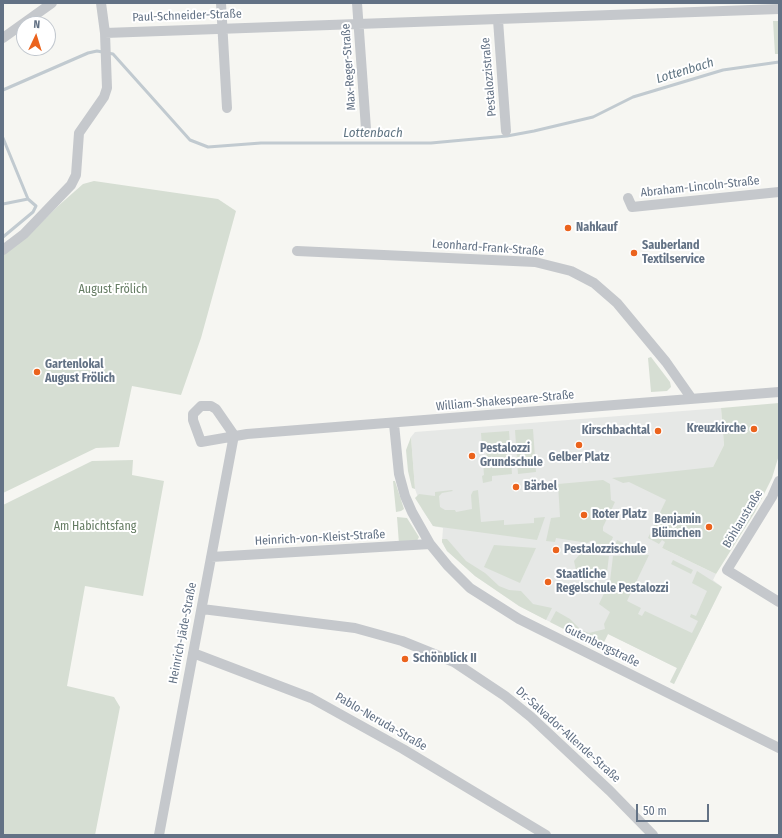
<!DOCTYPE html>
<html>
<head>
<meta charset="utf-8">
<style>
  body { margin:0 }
  #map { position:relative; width:782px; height:838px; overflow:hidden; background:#f6f6f2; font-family:"Fira Sans Condensed",sans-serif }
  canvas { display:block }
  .frame { position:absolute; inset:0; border:4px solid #637285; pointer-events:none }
  .north { position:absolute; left:16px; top:16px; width:40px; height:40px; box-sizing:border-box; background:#fff; border:1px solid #c1c7ce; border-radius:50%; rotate:4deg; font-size:11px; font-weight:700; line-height:16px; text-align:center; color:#637285 }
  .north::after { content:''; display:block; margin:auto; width:14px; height:18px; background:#eb631d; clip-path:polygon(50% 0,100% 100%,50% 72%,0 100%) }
  .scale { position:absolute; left:636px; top:804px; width:73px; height:18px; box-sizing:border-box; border:2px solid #637285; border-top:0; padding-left:5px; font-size:12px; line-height:14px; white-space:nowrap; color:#637285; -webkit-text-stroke:3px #fff; paint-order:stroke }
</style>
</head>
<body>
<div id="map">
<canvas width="782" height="838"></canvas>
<div class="frame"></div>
<div class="north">N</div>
<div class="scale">50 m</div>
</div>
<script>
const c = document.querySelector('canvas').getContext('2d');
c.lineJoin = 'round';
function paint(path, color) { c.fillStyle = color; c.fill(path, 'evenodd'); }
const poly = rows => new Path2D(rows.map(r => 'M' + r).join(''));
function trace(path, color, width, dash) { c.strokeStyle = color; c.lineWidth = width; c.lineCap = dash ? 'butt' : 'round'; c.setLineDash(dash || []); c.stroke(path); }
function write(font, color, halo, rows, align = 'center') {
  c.font = font + ' "Fira Sans Condensed",sans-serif'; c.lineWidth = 4; c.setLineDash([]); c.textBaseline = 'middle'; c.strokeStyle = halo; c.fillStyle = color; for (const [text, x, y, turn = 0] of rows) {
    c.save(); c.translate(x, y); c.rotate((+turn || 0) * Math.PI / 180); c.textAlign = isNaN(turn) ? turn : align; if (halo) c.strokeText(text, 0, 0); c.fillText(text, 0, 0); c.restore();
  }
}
const built = poly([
  [721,408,724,445,713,467,662,548,716,574,713,580,722,587,674,684,670,682,677,668,608,634,601,648,519,606,475,576,447,551,442,542,443,528,433,526,422,509,415,489,411,437,415,432]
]);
const green = poly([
  [773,21,779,21,779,54,775,54],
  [94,181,218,199,236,211,201,338,181,395,132,386,119,447,96,448,3,493,3,254,27,237,57,207,83,184],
  [651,357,670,382,671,387,667,391,651,392,648,358],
  [779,403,779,455,772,478,755,512,716,574,662,548,665,542,662,540,659,544,648,538,666,500,629,482,623,483,612,478,713,467,724,445,721,408],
  [533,429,536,472,518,474,515,430],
  [509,431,512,474,492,476,492,481,483,483,482,476,484,475,483,462,487,461,486,447,482,447,481,433],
  [411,437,415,489,412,488,408,471,406,450],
  [133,460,132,475,164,481,143,596,85,586,67,686,114,697,120,707,95,835,3,835,3,505,92,461],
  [603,480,610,484,611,500,615,502,603,527,603,531,613,537,608,549,597,548,596,542,594,540,590,541,588,543,556,538,555,542,546,541,551,518,560,517,558,484],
  [393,481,395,481,404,509,401,511,396,512],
  [452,490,453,491,442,493,439,496,440,507,445,510,455,510,456,512,472,509,471,495,473,491,478,490,481,522,504,520,504,525,534,523,534,518,545,517,537,540,433,526,415,498,419,494,435,496,435,492],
  [397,517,407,518,419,537,417,541,399,544],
  [442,539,447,539,466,561,485,573,499,586,509,590,521,591,533,604,552,608,546,620,519,606,475,576,447,551,442,542],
  [617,540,639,551,615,550,614,547],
  [494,545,536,548,520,583,484,567],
  [580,554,609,556,606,580,595,570,582,572,576,570,574,561],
  [649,555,627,601,641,608,638,614,642,616,645,611,692,633,698,621,690,617,691,614,696,616,707,591,692,583,697,571,722,587,674,684,670,682,677,668,608,634,601,648,550,622,556,611,570,619,581,630,589,633,605,629,604,624,610,612,599,604,610,581,613,556],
  [673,560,693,570,691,574,671,564]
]);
const stream = poly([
  [3,90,88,53,97,51,113,54,190,140,208,147,261,143,431,143,507,136,534,131,593,117,633,97,723,70,779,62],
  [3,138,28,199,3,204],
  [3,237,33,212,36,206,28,199]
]);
const minor = poly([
  [101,3,105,33,779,9],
  [221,3,227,108],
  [357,3,366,129],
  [498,20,506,131],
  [3,38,52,3],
  [628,198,632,207,779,192],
  [3,250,24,234,71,185,76,175,79,133,104,97,107,88,105,33],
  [297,251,535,262,571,271,594,283,617,303,666,362,692,399],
  [394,424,399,474,405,496,412,512,430,544,448,566,470,588,519,619,779,748],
  [234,435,216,409,211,406,201,406,193,414,193,420,201,442,247,434,779,392],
  [779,481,772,497,727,570,779,602],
  [211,557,430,544],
  [202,609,355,628,402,641,454,662,505,696,531,717,610,791,653,835],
  [193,653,311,698,403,749,546,835],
  [159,835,234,435]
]);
const markers = [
  [568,228,4,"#eb631d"],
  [634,253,4,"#eb631d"],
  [37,372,4,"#eb631d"],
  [754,429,4,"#eb631d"],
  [658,431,4,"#eb631d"],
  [579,445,4,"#eb631d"],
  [472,456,4,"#eb631d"],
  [516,487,4,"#eb631d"],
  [584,515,4,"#eb631d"],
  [709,527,4,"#eb631d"],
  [556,550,4,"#eb631d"],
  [548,582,4,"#eb631d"],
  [405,659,4,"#eb631d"]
];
const streetNames = [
  ["Paul-Schneider-Straße",187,16,-2],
  ["Max-Reger-Straße",349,67,-94],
  ["Pestalozzistraße",489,77,-95],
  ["Abraham-Lincoln-Straße",700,187,-6],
  ["Leonhard-Frank-Straße",488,248,4],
  ["William-Shakespeare-Straße",505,401,-5],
  ["Böhlaustraße",743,519,-59],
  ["Heinrich-von-Kleist-Straße",320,538,-3],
  ["Heinrich-Jäde-Straße",183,633,-79],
  ["Gutenbergstraße",602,646,26],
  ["Pablo-Neruda-Straße",381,722,30],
  ["Dr.-Salvador-Allende-Straße",568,735,42]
];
const poiNames = [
  ["Nahkauf",576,228],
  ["Sauberland",642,246],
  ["Textilservice",642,260],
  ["Gartenlokal",45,365],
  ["August Frölich",45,379],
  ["Kreuzkirche",746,429,"right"],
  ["Kirschbachtal",650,431,"right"],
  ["Pestalozzi",480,449],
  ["Grundschule",480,463],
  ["Gelber Platz",579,458,"center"],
  ["Bärbel",524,487],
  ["Roter Platz",592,515],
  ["Benjamin",701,520,"right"],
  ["Blümchen",701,534,"right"],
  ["Pestalozzischule",564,550],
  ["Staatliche",556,575],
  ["Regelschule Pestalozzi",556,589],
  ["Schönblick II",413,659]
];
const parkNames = [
  ["August Frölich",113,290],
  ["Am Habichtsfang",95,527]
];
const waterNames = [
  ["Lottenbach",685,71,-17],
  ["Lottenbach",373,133]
];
paint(built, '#e6e8e6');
paint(green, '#d6ded3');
trace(stream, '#c1cad0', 3);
trace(minor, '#c5c8cc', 10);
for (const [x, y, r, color] of markers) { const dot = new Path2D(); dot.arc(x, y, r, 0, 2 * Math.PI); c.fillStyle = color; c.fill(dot); trace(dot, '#fff', 1.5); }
write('12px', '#637285', '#fff', streetNames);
write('bold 12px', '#637285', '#fff', poiNames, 'left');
write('12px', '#657c63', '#fff', parkNames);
write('italic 13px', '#5f7482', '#fff', waterNames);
</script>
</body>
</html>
